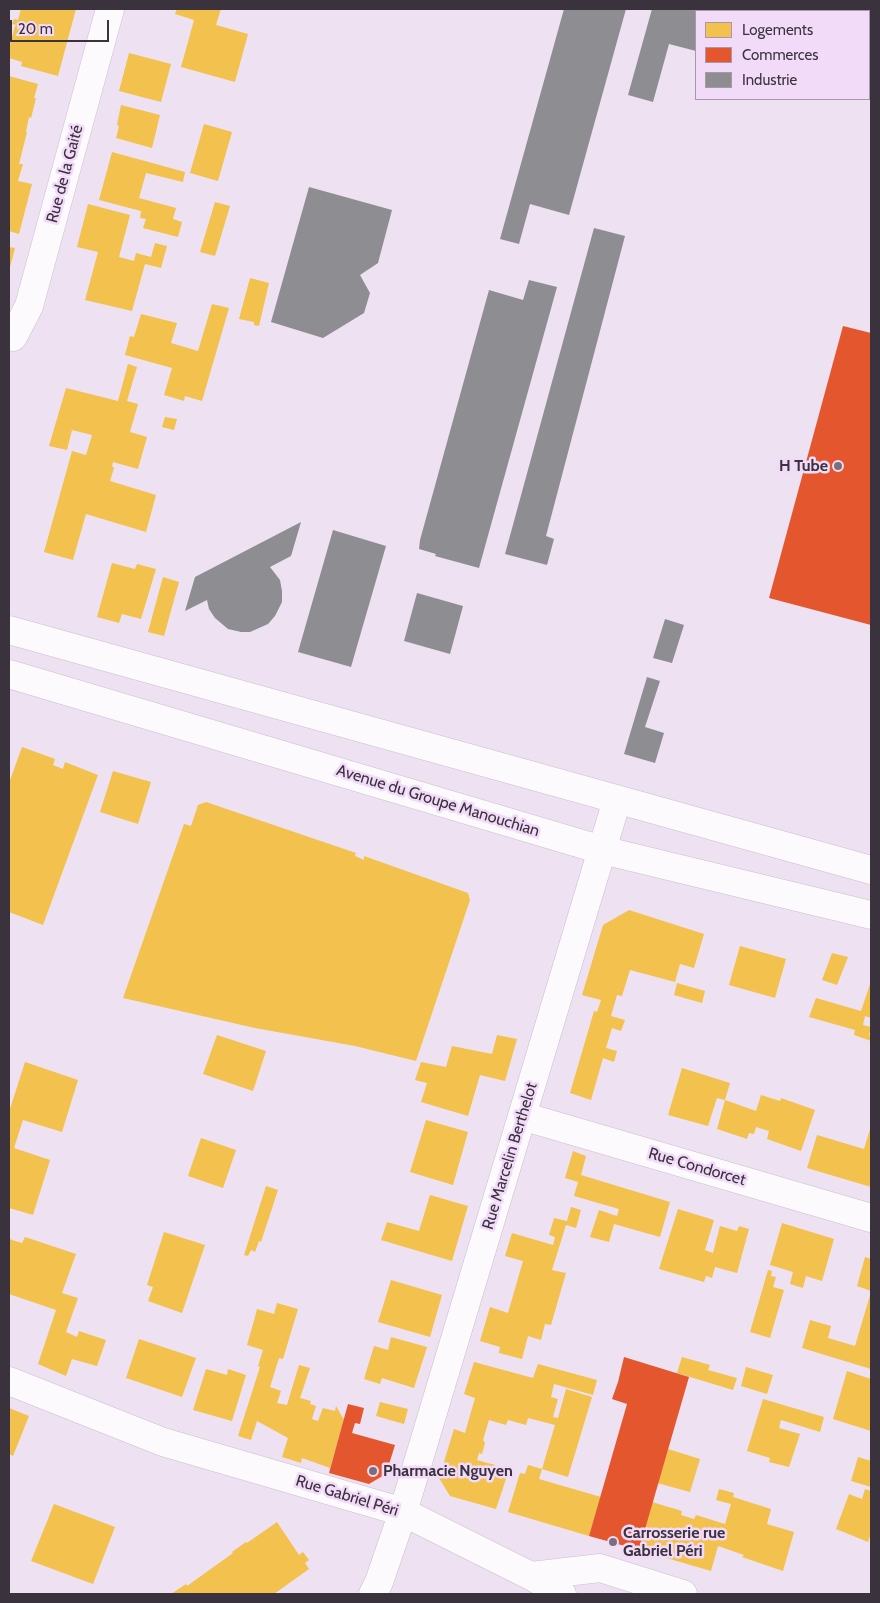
<!DOCTYPE html>
<html>
<head>
<meta charset="utf-8">
<style>
  body { margin:0 }
  #map { position:relative; width:880px; height:1603px; overflow:hidden; background:#eee1f2; font-family:Cabin,sans-serif }
  canvas { display:block }
  .frame { position:absolute; inset:0; border:10px solid #3a323d; pointer-events:none }
  .legend { position:absolute; left:695px; top:10px; width:175px; height:90px; box-sizing:border-box; background:#f2dbf8; border:1px solid #a897ad; margin:0; padding:6px 9px; list-style:none; font-size:15px; color:#3a323d }
  .legend li { display:flex; align-items:center; gap:10px; height:25px }
  .legend b { width:25px; border:1px solid #a897ad }
  .scale { position:absolute; left:10px; top:20px; width:99px; height:22px; box-sizing:border-box; border:2px solid #3a323d; border-top:0; padding-left:6px; font-size:15px; line-height:18px; white-space:nowrap; color:#3a323d; -webkit-text-stroke:4px #f2dbf8; paint-order:stroke }
</style>
</head>
<body>
<div id="map">
<canvas width="880" height="1603"></canvas>
<div class="frame"></div>
<ul class="legend">
<li><b style="height:14px;background:#f2c14e"></b>Logements</li>
<li><b style="height:14px;background:#e4572e"></b>Commerces</li>
<li><b style="height:14px;background:#8d8d92"></b>Industrie</li>
</ul>
<div class="scale">20 m</div>
</div>
<script>
const c = document.querySelector('canvas').getContext('2d');
c.lineJoin = 'round';
function paint(path, color) { c.fillStyle = color; c.fill(path, 'evenodd'); }
const poly = rows => new Path2D(rows.map(r => 'M' + r).join(''));
function trace(path, color, width, dash) { c.strokeStyle = color; c.lineWidth = width; c.lineCap = dash ? 'butt' : 'round'; c.setLineDash(dash || []); c.stroke(path); }
function write(font, color, halo, rows, align = 'center') {
  c.font = font + ' Cabin,sans-serif'; c.lineWidth = 5; c.setLineDash([]); c.textBaseline = 'middle'; c.strokeStyle = halo; c.fillStyle = color; for (const [text, x, y, turn = 0] of rows) {
    c.save(); c.translate(x, y); c.rotate((+turn || 0) * Math.PI / 180); c.textAlign = isNaN(turn) ? turn : align; if (halo) c.strokeText(text, 0, 0); c.fillText(text, 0, 0); c.restore();
  }
}
const homes = poly([
  [21,9,76,9,58,76,21,66,22,62,9,58,9,48,15,26,17,25,12,24,14,19,18,20],
  [177,9,221,9,216,25,248,34,235,82,181,67,194,20,175,14],
  [129,53,171,64,161,102,119,91],
  [9,76,38,84,34,98,36,98,31,118,29,117,26,132,27,132,19,164,23,164,18,181,32,184,19,234,9,231],
  [121,105,160,115,152,148,116,138,119,126,117,125],
  [204,124,232,132,218,181,190,173],
  [112,152,185,172,183,182,146,173,139,198,176,208,173,219,182,222,178,237,143,228,146,219,140,218,141,211,99,200],
  [215,202,230,206,215,256,200,252],
  [88,204,130,215,119,257,134,261,136,253,151,257,155,243,167,246,161,268,145,264,132,311,85,300,98,252,77,247],
  [9,247,15,248,9,271],
  [250,278,269,283,259,326,254,325,254,322,239,319],
  [212,304,229,308,202,401,185,396,184,401,164,395,172,368,125,355,130,336,134,337,141,314,177,323,171,343,198,351],
  [128,364,137,367,127,401,138,404,130,432,147,437,138,469,113,462,112,466,114,468,110,481,156,495,146,532,86,514,73,560,44,552,72,451,86,455,92,435,72,430,67,450,49,446,66,388,118,401],
  [165,417,177,419,174,430,162,427],
  [112,563,135,569,137,564,156,569,141,619,122,614,119,623,97,617],
  [163,577,179,582,164,636,148,632],
  [22,747,55,759,53,765,63,769,65,762,98,775,43,925,9,912,9,783],
  [113,771,151,782,138,824,100,812],
  [206,802,356,853,355,856,364,860,364,856,468,893,470,900,416,1061,355,1046,255,1028,123,998,184,824,191,826,198,805],
  [629,910,704,934,694,968,680,964,675,982,630,970,622,996,617,995,611,1016,625,1020,621,1031,612,1028,606,1048,617,1051,614,1062,603,1058,591,1100,570,1093,594,1011,597,1012,601,1000,582,995,603,925],
  [740,946,786,959,775,998,729,985],
  [832,953,848,957,837,985,822,980],
  [871,981,871,1018,865,1016,863,1025,871,1027,869,1035,871,1036,871,1041,854,1035,855,1030,809,1017,816,998,861,1011],
  [677,983,705,991,702,1003,674,995],
  [217,1035,266,1051,253,1091,203,1074],
  [497,1035,517,1039,505,1081,480,1075,468,1116,421,1102,427,1083,415,1080,421,1062,446,1067,452,1046,492,1054],
  [25,1062,78,1080,62,1132,23,1120,14,1148,50,1160,33,1215,9,1208,9,1112],
  [682,1068,730,1083,725,1100,717,1098,708,1126,668,1115],
  [761,1095,780,1101,781,1098,815,1110,801,1151,767,1139,769,1131,756,1127,754,1134,749,1133,747,1139,717,1129,725,1100,756,1111],
  [426,1120,468,1132,453,1185,410,1172],
  [871,1126,871,1187,807,1168,817,1135,864,1149],
  [201,1138,236,1150,223,1188,188,1176],
  [573,1151,586,1156,581,1175,670,1202,660,1237,614,1224,609,1242,590,1237,599,1210,617,1216,619,1209,574,1196,578,1182,565,1178],
  [266,1186,278,1190,261,1242,259,1241,255,1252,251,1250,248,1256,244,1255],
  [430,1195,468,1206,452,1261,381,1240,387,1222,419,1231],
  [571,1207,581,1210,576,1228,566,1225,552,1270,566,1273,551,1325,545,1324,541,1340,528,1336,522,1359,499,1353,500,1347,480,1341,490,1307,508,1313,523,1261,505,1256,512,1233,553,1245,555,1237,549,1235,554,1218,567,1221],
  [678,1209,714,1220,705,1250,713,1253,720,1226,737,1231,739,1226,749,1229,737,1273,715,1267,712,1278,706,1276,704,1282,659,1269],
  [782,1223,834,1239,822,1281,806,1276,803,1288,790,1284,793,1272,770,1265],
  [164,1232,205,1245,182,1313,148,1301,153,1287,147,1285],
  [25,1237,76,1254,62,1293,78,1298,66,1332,77,1337,79,1331,106,1340,97,1366,72,1359,66,1376,38,1364,56,1310,9,1294,9,1239,22,1243],
  [865,1257,871,1259,871,1291,857,1286],
  [768,1270,772,1271,771,1276,776,1277,773,1287,784,1290,770,1338,750,1332],
  [391,1280,442,1295,430,1337,378,1322],
  [871,1292,871,1369,802,1348,810,1320,831,1326,828,1338,855,1346],
  [277,1303,298,1309,283,1359,279,1358,270,1387,281,1391,277,1403,287,1405,299,1365,310,1368,300,1398,311,1401,310,1404,316,1406,312,1419,318,1421,323,1408,335,1411,336,1406,344,1420,330,1468,302,1458,301,1463,282,1457,288,1438,257,1421,251,1440,238,1436,260,1367,258,1366,263,1350,247,1345,255,1317,257,1309,274,1314],
  [391,1337,427,1347,414,1388,382,1378,380,1384,364,1379,374,1346,388,1350],
  [139,1339,196,1358,182,1397,126,1378],
  [682,1357,710,1365,708,1370,737,1378,733,1390,677,1373],
  [474,1362,533,1378,538,1364,597,1380,593,1395,554,1384,551,1397,558,1399,553,1417,558,1418,566,1389,592,1397,568,1477,542,1469,539,1479,601,1497,589,1536,508,1512,520,1473,525,1474,528,1465,542,1469,555,1425,528,1418,526,1425,508,1420,506,1425,489,1420,483,1440,485,1443,482,1454,479,1453,477,1460,495,1465,493,1471,507,1476,496,1509,450,1496,439,1478,454,1429,465,1433,475,1398,464,1394],
  [746,1367,773,1375,767,1394,741,1386],
  [206,1369,227,1375,228,1369,246,1375,232,1421,193,1410],
  [847,1371,871,1379,871,1431,833,1419],
  [763,1399,824,1417,820,1432,781,1420,779,1428,800,1434,789,1467,769,1462,770,1458,747,1451],
  [380,1402,408,1409,404,1424,376,1416],
  [9,1408,29,1416,13,1456,9,1454],
  [668,1449,700,1459,690,1492,657,1483],
  [858,1457,871,1461,871,1487,851,1481],
  [719,1489,734,1493,733,1497,771,1509,767,1524,794,1532,783,1571,742,1557,744,1555,718,1546,711,1571,639,1550,652,1502,682,1511,681,1515,694,1519,696,1515,725,1524,731,1504,716,1500],
  [865,1489,871,1491,871,1533,868,1542,836,1529,849,1494,862,1499],
  [54,1504,115,1527,93,1584,31,1561],
  [277,1522,299,1555,303,1552,309,1560,305,1563,309,1569,274,1594,171,1594,186,1584,187,1586,233,1553,232,1552,246,1542,247,1543]
]);
const shops = poly([
  [843,326,871,333,871,625,769,598],
  [624,1357,689,1377,639,1550,589,1536,627,1404,612,1399,618,1382],
  [348,1404,364,1408,360,1424,355,1423,352,1433,395,1445,386,1474,369,1484,329,1473]
]);
const industry = poly([
  [564,9,626,9,569,215,530,204,519,244,500,239],
  [652,9,720,9,719,11,696,11,696,51,669,44,653,102,628,95],
  [309,187,392,210,378,263,360,275,370,293,364,313,323,338,271,322],
  [594,228,625,236,546,536,554,539,547,565,505,554],
  [529,280,557,287,479,568,435,556,436,554,419,549,420,540,489,290,523,300],
  [301,522,291,556,270,567,280,580,282,591,282,602,275,616,268,624,250,632,241,632,228,629,215,618,209,609,207,600,185,611,195,577],
  [333,530,386,546,351,667,298,652],
  [417,593,463,606,450,654,404,641],
  [665,619,684,625,672,663,653,658],
  [647,677,660,681,645,727,664,733,655,763,624,754]
]);
const minor = poly([
  [9,336,13,337,29,306,110,9],
  [522,1116,871,1218],
  [9,1381,163,1442,403,1512,531,1576,562,1594],
  [531,1576,600,1568,683,1594],
  [373,1594,379,1582,403,1512,617,800]
]);
const tertiary = poly([
  [9,630,871,870],
  [9,674,602,850,871,915]
]);
const markers = [
  [838,466,5,"#796f7c"],
  [373,1471,5,"#796f7c"],
  [613,1542,5,"#796f7c"]
];
const streetNames = [
  ["Rue de la Gaité",65,174,-75],
  ["Avenue du Groupe Manouchian",438,801,17],
  ["Rue Marcelin Berthelot",510,1156,-73],
  ["Rue Condorcet",697,1167,16],
  ["Rue Gabriel Péri",347,1496,17]
];
const poiNames = [
  ["H Tube",828,466,"right"],
  ["Pharmacie Nguyen",383,1471],
  ["Carrosserie rue",623,1533],
  ["Gabriel Péri",623,1551]
];
paint(homes, '#f2c14e');
paint(shops, '#e4572e');
paint(industry, '#8d8d92');
trace(minor, '#c9bfcc', 29);
trace(tertiary, '#c9bfcc', 29);
trace(minor, '#fcfafd', 28);
trace(tertiary, '#fcfafd', 28);
for (const [x, y, r, color] of markers) { const dot = new Path2D(); dot.arc(x, y, r, 0, 2 * Math.PI); c.fillStyle = color; c.fill(dot); trace(dot, '#f2dbf8', 2); }
write('16px', '#3a323d', '#f2dbf8', streetNames);
write('bold 16px', '#3a323d', '#f2dbf8', poiNames, 'left');
</script>
</body>
</html>
